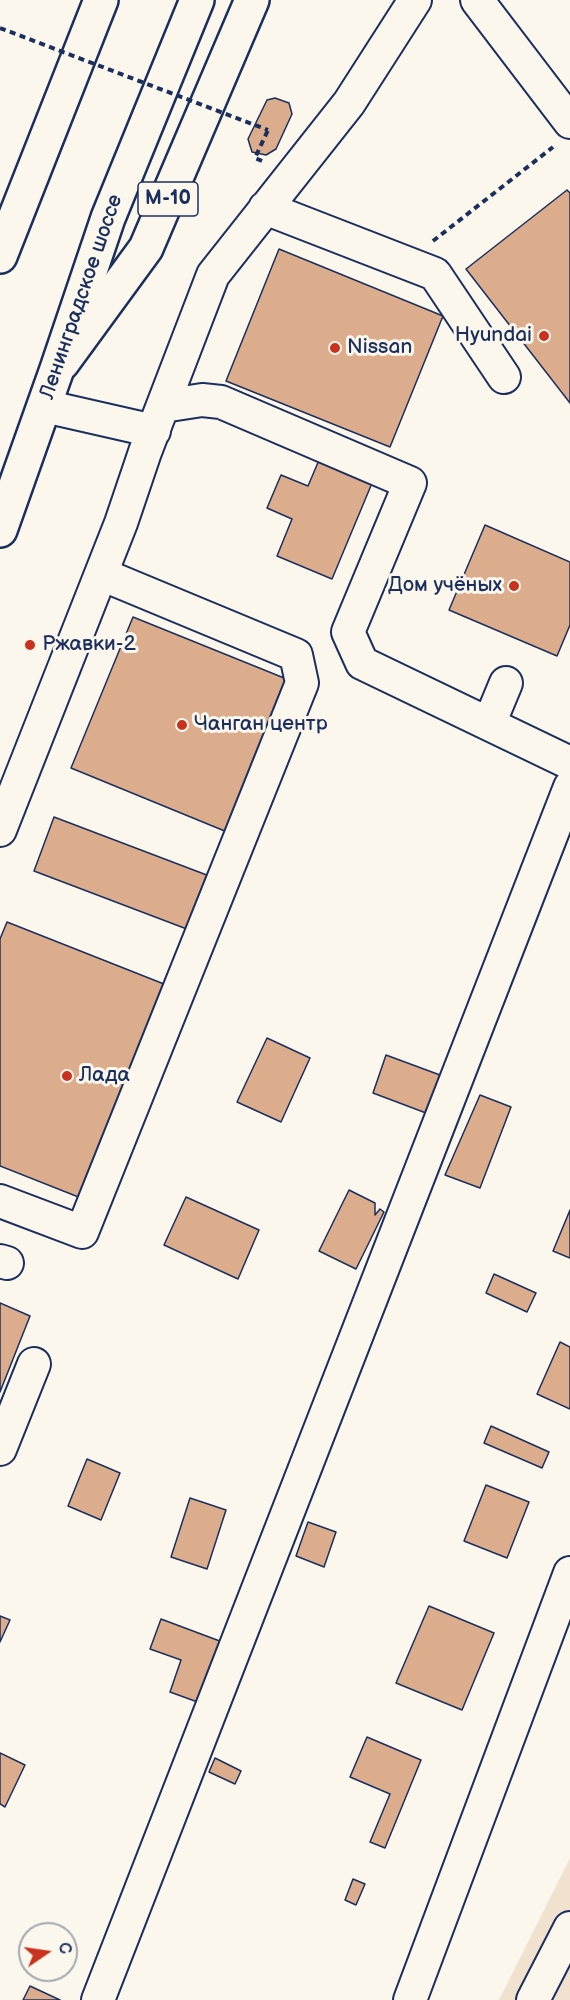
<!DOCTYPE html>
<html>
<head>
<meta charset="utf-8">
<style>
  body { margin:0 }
  #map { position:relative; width:570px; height:2000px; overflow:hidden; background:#fbf7ec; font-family:"Balsamiq Sans",sans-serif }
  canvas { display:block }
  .north { position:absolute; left:18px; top:1922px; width:60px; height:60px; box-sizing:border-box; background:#fbf7ec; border:2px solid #a1a7b3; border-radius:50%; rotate:77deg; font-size:16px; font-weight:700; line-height:24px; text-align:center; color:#1b2f5e }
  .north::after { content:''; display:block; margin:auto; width:21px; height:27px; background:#c8321e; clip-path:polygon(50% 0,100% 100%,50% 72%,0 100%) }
</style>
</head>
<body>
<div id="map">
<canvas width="570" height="2000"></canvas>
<div class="north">С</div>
</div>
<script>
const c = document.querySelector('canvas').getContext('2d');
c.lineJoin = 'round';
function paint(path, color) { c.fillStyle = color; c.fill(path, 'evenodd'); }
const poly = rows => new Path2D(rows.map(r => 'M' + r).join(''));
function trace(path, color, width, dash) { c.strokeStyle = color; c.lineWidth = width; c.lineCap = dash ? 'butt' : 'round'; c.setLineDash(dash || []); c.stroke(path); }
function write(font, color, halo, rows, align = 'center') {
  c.font = font + ' "Balsamiq Sans",sans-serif'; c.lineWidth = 6; c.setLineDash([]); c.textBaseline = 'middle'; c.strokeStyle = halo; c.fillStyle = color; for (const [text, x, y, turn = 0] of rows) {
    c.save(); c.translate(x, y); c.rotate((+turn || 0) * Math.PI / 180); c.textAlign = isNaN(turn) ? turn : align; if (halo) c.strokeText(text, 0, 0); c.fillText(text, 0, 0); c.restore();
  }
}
const built = poly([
  [570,1858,570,2000,499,2000]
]);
const building = poly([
  [275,98,289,103,292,114,276,149,266,155,252,152,248,139,267,100,275,98],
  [567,190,570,193,570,403,466,269,567,190],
  [279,249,443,316,390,447,226,381,279,249],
  [322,453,375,476,332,579,277,556,292,519,267,508,281,475,308,486,322,453],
  [485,525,570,562,570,625,557,656,449,610,485,525],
  [133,617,294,682,232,834,71,768,133,617],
  [54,817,212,877,192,931,34,871,54,817],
  [7,922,169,986,86,1200,0,1166,0,939,7,922],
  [267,1038,310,1058,281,1122,237,1102,267,1038],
  [386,1055,440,1075,426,1113,373,1093,386,1055],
  [480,1095,511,1107,480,1188,445,1175,480,1095],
  [349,1190,375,1203,375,1215,380,1209,384,1212,356,1269,319,1251,349,1190],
  [186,1197,259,1230,238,1279,164,1245,186,1197],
  [570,1210,570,1258,553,1251,570,1210],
  [494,1274,536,1293,527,1312,486,1293,494,1274],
  [0,1303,30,1316,0,1392,0,1303],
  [560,1342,570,1347,570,1409,537,1394,560,1342],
  [491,1426,549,1452,542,1468,484,1443,491,1426],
  [87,1459,120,1473,101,1520,68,1506,87,1459],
  [486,1485,529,1502,507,1558,464,1541,486,1485],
  [190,1498,226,1510,207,1569,171,1557,190,1498],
  [308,1522,336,1532,324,1567,296,1556,308,1522],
  [429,1606,494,1633,462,1710,396,1683,429,1606],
  [0,1616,10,1620,0,1642,0,1616],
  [161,1619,225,1643,203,1704,170,1692,181,1660,150,1649,161,1619],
  [367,1737,421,1760,385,1848,370,1842,390,1794,350,1777,367,1737],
  [0,1753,25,1765,5,1807,0,1804,0,1753],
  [215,1758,241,1771,235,1784,209,1772,215,1758],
  [353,1879,365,1884,356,1905,345,1900,353,1879],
  [30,1986,60,2000,23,2000,30,1986]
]);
const path = poly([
  [262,161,255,158,268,130],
  [433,241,553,147]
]);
const minor = poly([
  [477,0,570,122],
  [265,208,435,274,504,377],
  [44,406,154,431],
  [163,406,202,400,221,402,410,483,348,632,362,663,570,763],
  [489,724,506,683],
  [0,830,121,523,145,452,213,275,349,103,415,0],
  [0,1201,82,1232,302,683,296,655,101,574],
  [0,1261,7,1263],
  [0,1449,34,1364],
  [98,2000,570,787],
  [410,2000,570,1573],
  [533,2000,570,1928]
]);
const major = poly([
  [62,363,146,248,252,0]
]);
const highway = poly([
  [0,256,101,0],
  [0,530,57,369,108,218,197,0]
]);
const pathBridge = poly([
  [0,28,268,130]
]);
const markers = [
  [544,336,6,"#c8321e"],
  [335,348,6,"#c8321e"],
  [514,586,6,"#c8321e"],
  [30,645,6,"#c8321e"],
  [182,725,6,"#c8321e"],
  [67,1076,6,"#c8321e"]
];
const shields = [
  [168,199,60]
];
const shieldNames = [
  ["М-10",168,199]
];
const streetNames = [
  ["Ленинградское шоссе",82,297,-71]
];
const poiNames = [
  ["Hyundai",532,336,"right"],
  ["Nissan",347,348],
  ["Дом учёных",502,586,"right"],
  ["Ржавки-2",42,645],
  ["Чанган центр",194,725],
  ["Лада",79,1076]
];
paint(built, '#f1e1cf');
paint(building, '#dbad8c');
trace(building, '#1b2f5e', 1.5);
trace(minor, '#1b2f5e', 36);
trace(major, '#1b2f5e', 38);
trace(highway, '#1b2f5e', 38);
trace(path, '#1b2f5e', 4, [6, 4.5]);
trace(minor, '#fbf7ec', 32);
trace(major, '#fbf7ec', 33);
trace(highway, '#fbf7ec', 33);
trace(pathBridge, '#1b2f5e', 4, [6, 4.5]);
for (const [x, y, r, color] of markers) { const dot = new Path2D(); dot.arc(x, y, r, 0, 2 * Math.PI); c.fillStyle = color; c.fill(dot); trace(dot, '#fbf7ec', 2); }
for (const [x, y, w] of shields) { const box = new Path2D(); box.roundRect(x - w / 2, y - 17, w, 34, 4.5); c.fillStyle = '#fbf7ec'; c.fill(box); trace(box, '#1b2f5e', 1.5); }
write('bold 20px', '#1b2f5e', null, shieldNames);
write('21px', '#1b2f5e', '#fbf7ec', streetNames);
write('21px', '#1b2f5e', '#fbf7ec', poiNames, 'left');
</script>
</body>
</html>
